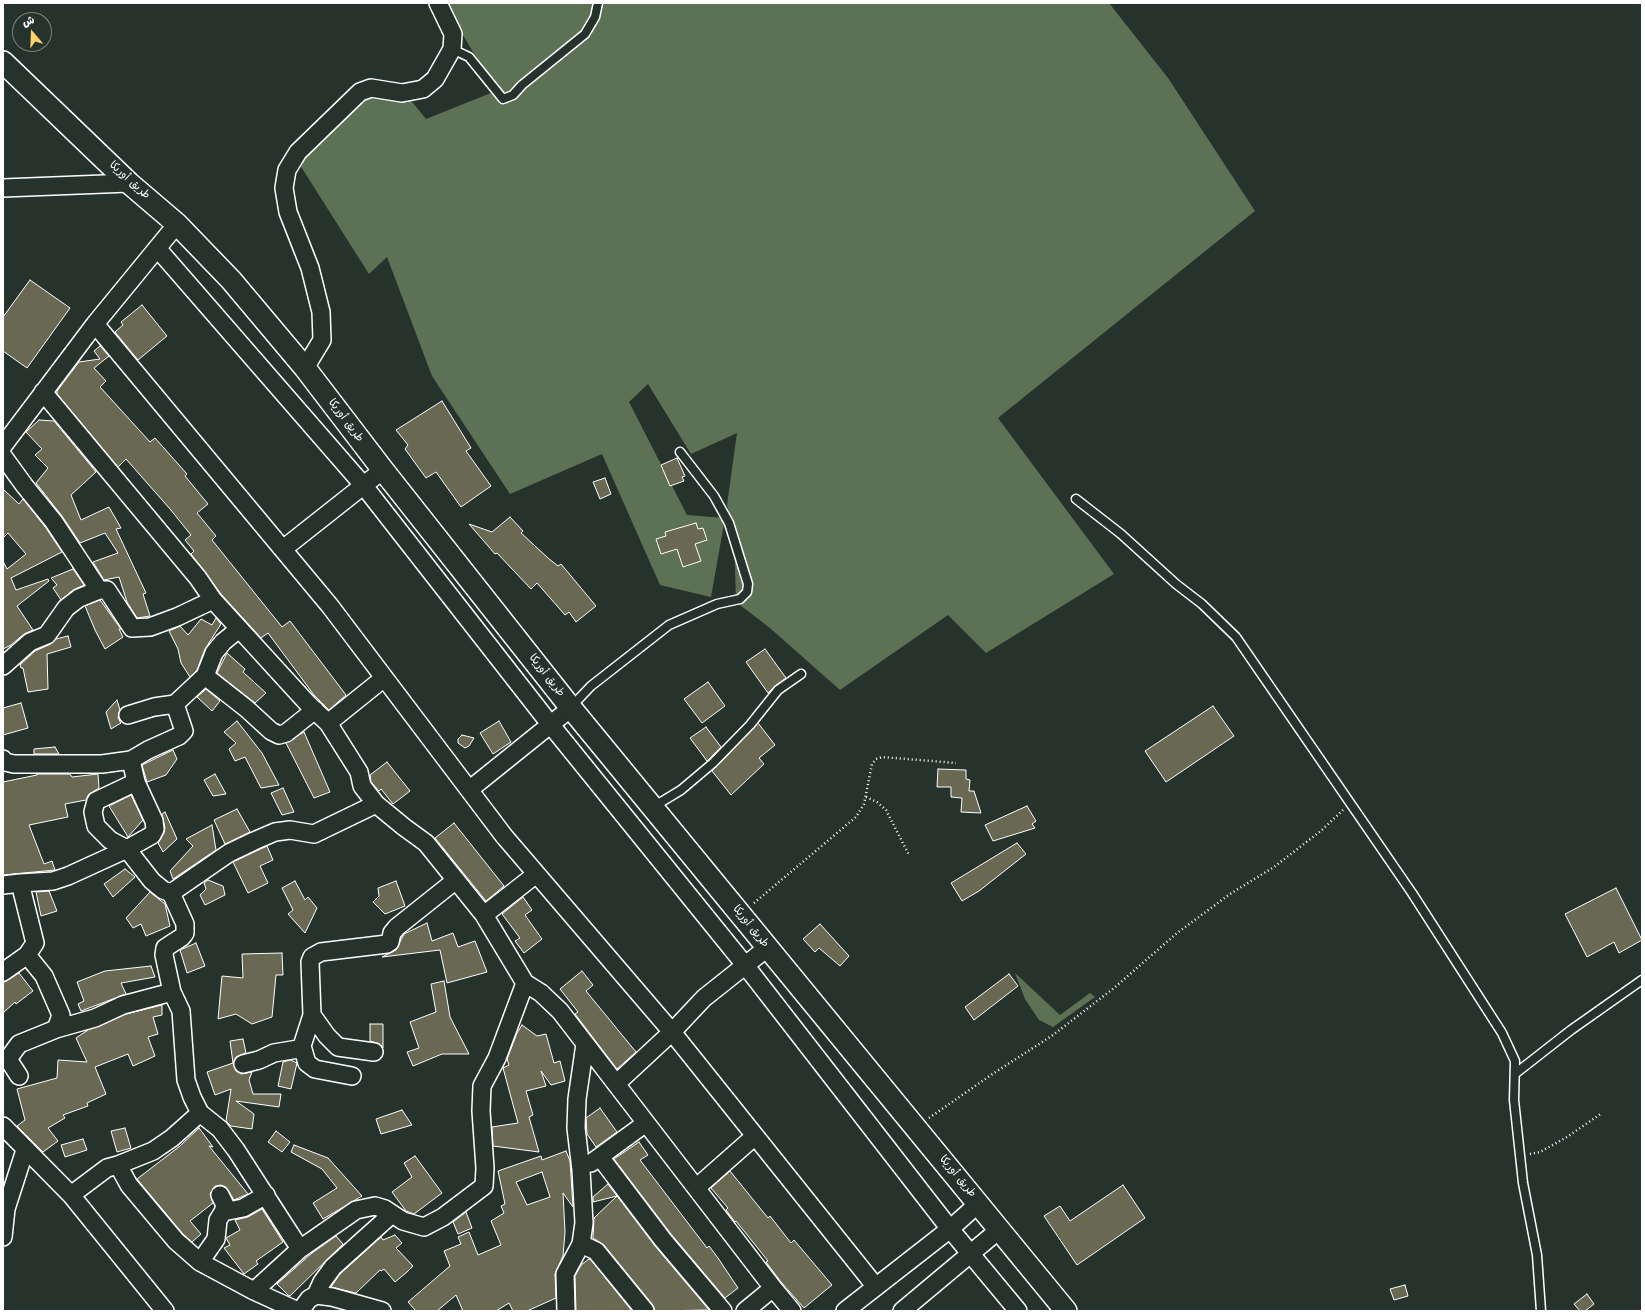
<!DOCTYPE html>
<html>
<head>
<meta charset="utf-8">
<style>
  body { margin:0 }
  #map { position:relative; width:1645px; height:1314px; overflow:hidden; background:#26332d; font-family:Kalam,"Playpen Sans Arabic",sans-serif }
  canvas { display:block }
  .frame { position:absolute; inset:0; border:4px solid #fff; pointer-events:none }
  .north { position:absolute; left:12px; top:12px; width:40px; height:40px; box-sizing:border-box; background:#26332d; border:1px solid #7d8581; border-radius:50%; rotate:341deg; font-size:11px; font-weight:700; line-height:16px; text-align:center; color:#fff }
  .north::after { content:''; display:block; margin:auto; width:14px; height:18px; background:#ffd166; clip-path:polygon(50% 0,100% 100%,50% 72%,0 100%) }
</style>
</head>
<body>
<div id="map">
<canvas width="1645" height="1314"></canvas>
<div class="frame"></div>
<div class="north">ش</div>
</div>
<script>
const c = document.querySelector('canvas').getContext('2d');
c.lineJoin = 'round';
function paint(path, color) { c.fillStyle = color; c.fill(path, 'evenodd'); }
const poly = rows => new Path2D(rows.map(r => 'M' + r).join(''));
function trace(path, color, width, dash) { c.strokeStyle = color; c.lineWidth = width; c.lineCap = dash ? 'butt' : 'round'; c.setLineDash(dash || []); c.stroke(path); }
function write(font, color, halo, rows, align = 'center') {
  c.font = font + ' Kalam,"Playpen Sans Arabic",sans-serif'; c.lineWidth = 3; c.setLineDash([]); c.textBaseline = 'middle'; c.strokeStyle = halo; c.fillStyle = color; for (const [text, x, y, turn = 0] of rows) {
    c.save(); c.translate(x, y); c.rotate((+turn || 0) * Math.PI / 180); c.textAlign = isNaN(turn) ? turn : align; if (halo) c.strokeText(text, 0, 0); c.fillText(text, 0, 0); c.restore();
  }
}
const green = poly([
  [444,3,1109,3,1168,78,1255,211,998,418,1114,574,986,653,948,615,840,690,770,628,736,602,734,531,727,505,737,433,691,454,648,384,629,402,687,515,725,518,711,597,660,585,602,454,510,494,432,376,387,257,369,274,298,162,363,93,409,98,426,119,496,91],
  [1015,973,1060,1015,1090,993,1095,997,1053,1027,1039,1020,1025,999]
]);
const building = poly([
  [30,280,70,308,27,368,3,351,3,317,30,280],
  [142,305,167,336,138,360,115,332,123,325,121,322,142,305],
  [100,346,109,356,94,368,106,381,100,387,150,442,155,438,187,474,185,476,208,504,197,513,216,536,212,540,282,627,290,621,346,695,329,710,314,695,268,633,261,638,221,594,191,554,194,551,185,540,191,535,170,509,126,459,118,467,57,394,57,391,79,362,100,359,94,351,100,346],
  [442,401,471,448,466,451,491,486,461,507,436,472,426,478,405,449,408,445,396,430,442,401],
  [39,420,54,421,96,472,71,495,81,520,109,507,121,528,116,529,146,593,143,594,150,616,137,618,127,602,119,577,104,580,93,562,118,553,105,533,80,543,62,516,36,483,48,468,35,455,42,449,26,432,39,420],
  [677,458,685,476,682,477,684,481,670,486,661,465,677,458],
  [605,478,611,494,600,499,593,482,605,478],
  [3,489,19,504,23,499,46,528,62,552,11,578,16,590,48,579,49,581,17,606,33,630,24,634,11,645,3,649,3,561,7,569,26,554,8,533,3,538,3,489],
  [510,517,523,531,521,533,548,558,558,566,561,564,596,606,576,622,569,612,565,615,537,583,531,589,497,553,495,554,469,524,492,532,510,517],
  [696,523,698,529,703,528,707,540,695,544,701,561,683,567,677,549,661,554,656,539,666,536,665,532,696,523],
  [73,569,84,585,73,590,61,600,53,588,57,585,51,578,73,569],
  [100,600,121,629,119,629,123,637,105,649,95,630,85,606,100,600],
  [216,618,221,624,205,649,197,670,190,677,181,663,178,649,169,631,180,626,188,635,201,619,212,625,216,618],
  [68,636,71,647,47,654,48,689,28,692,23,668,21,668,20,665,35,651,51,644,56,639,68,636],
  [765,649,786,678,775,686,768,693,746,662,765,649],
  [227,653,245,669,243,672,266,693,255,703,217,673,227,653],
  [708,682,725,706,702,723,684,699,708,682],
  [206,689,220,701,212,711,197,697,206,689],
  [117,700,120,710,118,718,121,723,111,729,106,712,117,700],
  [21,703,28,728,3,735,3,708,21,703],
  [1213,706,1234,736,1166,782,1145,751,1213,706],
  [237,721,262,753,279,785,261,788,245,757,235,761,229,749,236,743,224,732,237,721],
  [499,721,511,742,493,754,480,733,499,721],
  [758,723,775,745,759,758,764,764,731,795,712,771,758,723],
  [706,727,721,747,707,761,690,738,706,727],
  [304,732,330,792,314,798,286,743,304,732],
  [462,735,474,738,469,746,465,748,458,743,458,739,462,735],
  [55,747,59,754,34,754,34,749,55,747],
  [173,750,177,759,166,775,147,782,142,765,173,750],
  [387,762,410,791,393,804,381,789,379,791,371,782,370,775,387,762],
  [938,769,966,770,966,779,970,780,969,791,974,791,981,813,961,812,962,798,951,797,951,787,937,787,938,769],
  [37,774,70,774,72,777,98,774,99,788,89,794,86,800,65,804,68,817,29,825,44,864,52,861,55,870,3,875,3,782,37,775,37,774],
  [215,774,226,794,213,796,204,780,215,774],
  [283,788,294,812,282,815,271,793,283,788],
  [131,795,143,820,128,837,109,806,131,795],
  [1027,806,1036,821,1032,824,1035,828,993,841,985,825,1027,806],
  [237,809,250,832,225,844,214,820,237,809],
  [165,812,177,839,163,852,158,843,164,833,165,828,162,814,165,812],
  [454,823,504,886,486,901,435,838,454,823],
  [212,825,216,850,173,879,170,871,193,846,186,839,212,825],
  [1017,843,1026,854,979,891,962,901,951,883,1017,843],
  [267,846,273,860,260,866,268,883,248,893,233,862,267,846],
  [125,869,135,877,113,897,104,884,125,869],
  [208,880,223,886,225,895,205,905,200,895,206,889,204,883,208,880],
  [295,881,305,900,308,897,317,908,305,933,288,914,293,910,282,888,295,881],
  [396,881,405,906,385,914,373,902,379,896,378,888,396,881],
  [1616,888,1642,940,1619,953,1614,942,1587,957,1565,914,1616,888],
  [49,891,57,911,41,916,36,892,49,891],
  [150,892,165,904,170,926,146,936,141,924,133,928,126,918,150,892],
  [523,897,532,910,525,915,542,939,524,953,515,941,520,938,502,914,523,897],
  [427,923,432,941,453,933,458,947,475,941,487,972,447,983,440,950,382,957,396,950,404,934,427,923],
  [820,924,849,956,840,966,819,948,815,952,803,939,820,924],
  [196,943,205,966,187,973,180,950,196,943],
  [282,953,283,975,276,975,272,1017,252,1024,236,1014,218,1019,222,976,243,978,242,954,282,953],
  [151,966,155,977,121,983,126,994,81,1011,78,1004,84,1001,77,982,105,971,151,966],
  [582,971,593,985,586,991,636,1052,617,1069,575,1014,578,1012,560,989,582,971],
  [19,973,33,991,16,1004,15,1002,3,1013,3,983,19,973],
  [1009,974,1018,986,974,1020,965,1007,1009,974],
  [444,981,450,1017,469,1054,442,1054,413,1066,407,1052,419,1048,410,1022,436,1012,431,984,444,981],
  [162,1005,162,1015,153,1017,158,1034,148,1037,155,1056,133,1066,128,1054,95,1067,106,1094,87,1103,88,1106,63,1115,65,1118,48,1128,58,1141,43,1152,17,1126,25,1120,17,1089,57,1078,58,1060,87,1062,76,1038,88,1030,126,1014,162,1005],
  [370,1024,383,1024,383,1048,380,1044,370,1041,370,1024],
  [522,1025,537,1036,546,1034,554,1063,560,1061,565,1081,551,1085,541,1071,546,1086,526,1091,533,1115,529,1117,539,1152,493,1146,492,1127,518,1123,503,1068,509,1065,507,1059,517,1033,522,1025],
  [243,1039,246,1053,236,1057,234,1061,236,1071,241,1074,252,1072,249,1080,253,1094,281,1094,279,1107,236,1101,254,1114,252,1129,231,1126,226,1121,231,1089,215,1095,207,1072,233,1063,230,1041,243,1039],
  [291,1060,297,1063,291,1089,278,1086,283,1062,291,1060],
  [600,1108,617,1132,596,1147,587,1134,586,1118,600,1108],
  [402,1110,412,1125,381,1134,376,1119,402,1110],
  [125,1128,131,1148,117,1152,111,1131,125,1128],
  [199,1128,213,1147,209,1146,248,1194,234,1200,226,1187,221,1185,215,1186,210,1194,213,1203,190,1221,201,1234,192,1242,183,1234,137,1179,180,1146,199,1128],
  [276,1131,290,1142,282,1152,268,1142,276,1131],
  [83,1139,87,1150,65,1157,61,1145,83,1139],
  [639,1142,648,1155,640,1160,707,1248,709,1246,718,1258,738,1288,725,1298,671,1234,614,1159,639,1142],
  [294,1145,328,1158,362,1196,323,1219,313,1203,337,1188,322,1169,291,1152,294,1145],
  [566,1151,570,1161,573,1207,563,1193,565,1232,563,1256,555,1274,556,1298,527,1311,513,1311,509,1303,496,1311,463,1311,456,1295,437,1311,416,1311,408,1302,450,1266,444,1251,461,1244,458,1237,469,1232,478,1255,501,1245,491,1221,504,1213,501,1206,505,1204,498,1171,541,1156,542,1160,566,1151],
  [542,1172,550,1197,527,1205,516,1182,542,1172],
  [415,1156,442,1193,414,1214,406,1211,392,1192,412,1177,404,1163,415,1156],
  [730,1171,768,1218,770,1216,791,1243,794,1240,832,1285,804,1308,781,1282,766,1262,768,1261,736,1221,735,1222,726,1210,728,1208,711,1188,730,1171],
  [608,1184,617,1196,593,1202,593,1197,608,1184],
  [1123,1185,1145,1218,1077,1265,1044,1216,1060,1206,1070,1221,1123,1185],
  [617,1196,655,1246,709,1310,655,1311,653,1305,604,1245,593,1238,594,1218,617,1196],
  [262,1209,283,1242,256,1261,258,1264,244,1274,224,1248,230,1245,226,1238,240,1230,235,1220,248,1217,262,1209],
  [466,1212,472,1228,458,1234,453,1222,466,1212],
  [395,1235,402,1243,396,1248,413,1266,407,1272,395,1282,384,1269,381,1271,380,1270,356,1293,331,1287,340,1274,381,1237,383,1240,395,1235],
  [336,1236,343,1244,290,1296,288,1295,277,1284,312,1253,336,1236],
  [589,1259,590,1259,632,1311,576,1311,575,1276,581,1265,589,1259],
  [1405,1285,1408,1296,1394,1300,1390,1289,1405,1285],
  [1587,1294,1594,1304,1585,1311,1580,1311,1574,1304,1587,1294]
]);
const path = poly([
  [866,797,877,802,886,810,909,855],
  [754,903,856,817,864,804,872,764,876,759,882,757,956,763],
  [929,1118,991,1075,1053,1035,1114,988,1177,933,1230,894,1274,867,1322,830,1343,810],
  [1530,1154,1540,1152,1567,1137,1602,1113]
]);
const service = poly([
  [452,49,469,57,503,99,513,95,522,85,585,34,595,17,598,3],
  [1076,499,1121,534,1176,584,1202,604,1236,637,1412,893,1502,1033,1515,1061,1514,1100,1523,1183,1537,1255,1541,1311],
  [571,707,591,686,669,625,717,604,740,599,747,592,748,584,729,523,714,496,680,452],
  [653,807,681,790,713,763,750,725,778,690,801,674],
  [1516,1073,1571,1030,1642,980]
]);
const minor = poly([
  [3,188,129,183],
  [157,248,364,486,550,724,745,965,950,1229,1018,1311],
  [95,324,330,606,504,836,672,1032,876,1287],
  [305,368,322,340,321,312,310,268,288,212,284,188,287,170,298,152,360,92,371,88,402,93,423,89,435,79,452,49,453,34,438,3],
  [43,392,198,578,213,600,309,705,328,723],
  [3,446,95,324,177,224],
  [3,456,24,485,54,522,99,590],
  [283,549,383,470],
  [239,629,223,642,214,653,205,676,175,704,184,731,179,736,148,750,131,760,136,782,96,801,93,812,96,826,110,840,127,849,152,881,163,890,171,893,185,924,185,933,182,937,165,948,164,955,172,992,181,1011,186,1080,192,1097,200,1113,220,1129,236,1150,300,1249],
  [3,666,30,642,47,635,66,608,79,598,99,590,107,590,132,628,150,627,177,617,213,600],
  [205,676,247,709,271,731,279,735,286,733,315,710],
  [384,678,328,723,359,772,362,786,376,804,404,827,426,843,484,915],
  [128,715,154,707,175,704],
  [3,759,5,762,14,764,102,764,131,760],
  [469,790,571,708],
  [3,885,20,883],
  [171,893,229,853,254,841,275,832,290,830,314,834,376,804],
  [3,972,27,955,35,943,20,883,53,881,68,876,127,849,152,835,155,829,154,821,136,782],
  [525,983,541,993,560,1011,773,1288,792,1311],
  [56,1029,95,1018,123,1005,172,992],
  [302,1046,307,1063,315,1069,352,1076],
  [374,1052,338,1047,327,1036,312,1015,310,962,312,957,321,952,387,944,390,942,392,933,397,927,456,880],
  [243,1064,259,1060,274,1053,298,1049,302,1046,312,1015],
  [19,1076,8,1059,19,1044,56,1029,61,1015,44,976,27,955],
  [617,1083,672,1032,704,998,767,948],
  [3,1126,71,1195,165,1311],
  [600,1157,663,1240,723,1311],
  [591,1163,646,1123],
  [118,1165,153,1151,172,1138,200,1113],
  [696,1188,755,1136],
  [71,1195,107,1168,118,1165,129,1185,176,1241,200,1262,254,1291,300,1249,356,1210,375,1206,385,1209,403,1221,424,1227,443,1217,484,1186,485,1168,481,1111,482,1086,497,1058,525,983,484,915,535,875],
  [223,1212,243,1208,266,1195],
  [3,1237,6,1209,25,1150],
  [581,1244,596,1251,645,1311],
  [200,1262,216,1239,218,1220,223,1212,225,1205,220,1195],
  [254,1291,298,1311],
  [316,1295,322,1282,333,1267,392,1214],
  [300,1311,309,1299,316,1295,332,1297,382,1311],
  [566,1311,565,1274,581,1244,584,1223,581,1170,576,1128,577,1099,585,1044],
  [745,1311,773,1288],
  [845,1311,950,1229,979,1203],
  [902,1311,1000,1229]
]);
const tertiary = poly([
  [3,62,129,183,177,224,231,280,305,368,383,470,571,708,1066,1311]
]);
const streetNames = [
  ["طريق أوريكا",129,181,42],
  ["طريق أوريكا",345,421,53],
  ["طريق أوريكا",546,676,52],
  ["طريق أوريكا",750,927,51],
  ["طريق أوريكا",957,1177,50]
];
paint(green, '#5d7155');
paint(building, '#686853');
trace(building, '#fff', 1);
trace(service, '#fff', 11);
trace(minor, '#fff', 20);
trace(tertiary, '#fff', 24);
trace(path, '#fff', 2.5, [1, 3]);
trace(service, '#26332d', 8);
trace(minor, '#26332d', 17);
trace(tertiary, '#26332d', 21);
write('11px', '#fff', '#26332d', streetNames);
</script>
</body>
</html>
